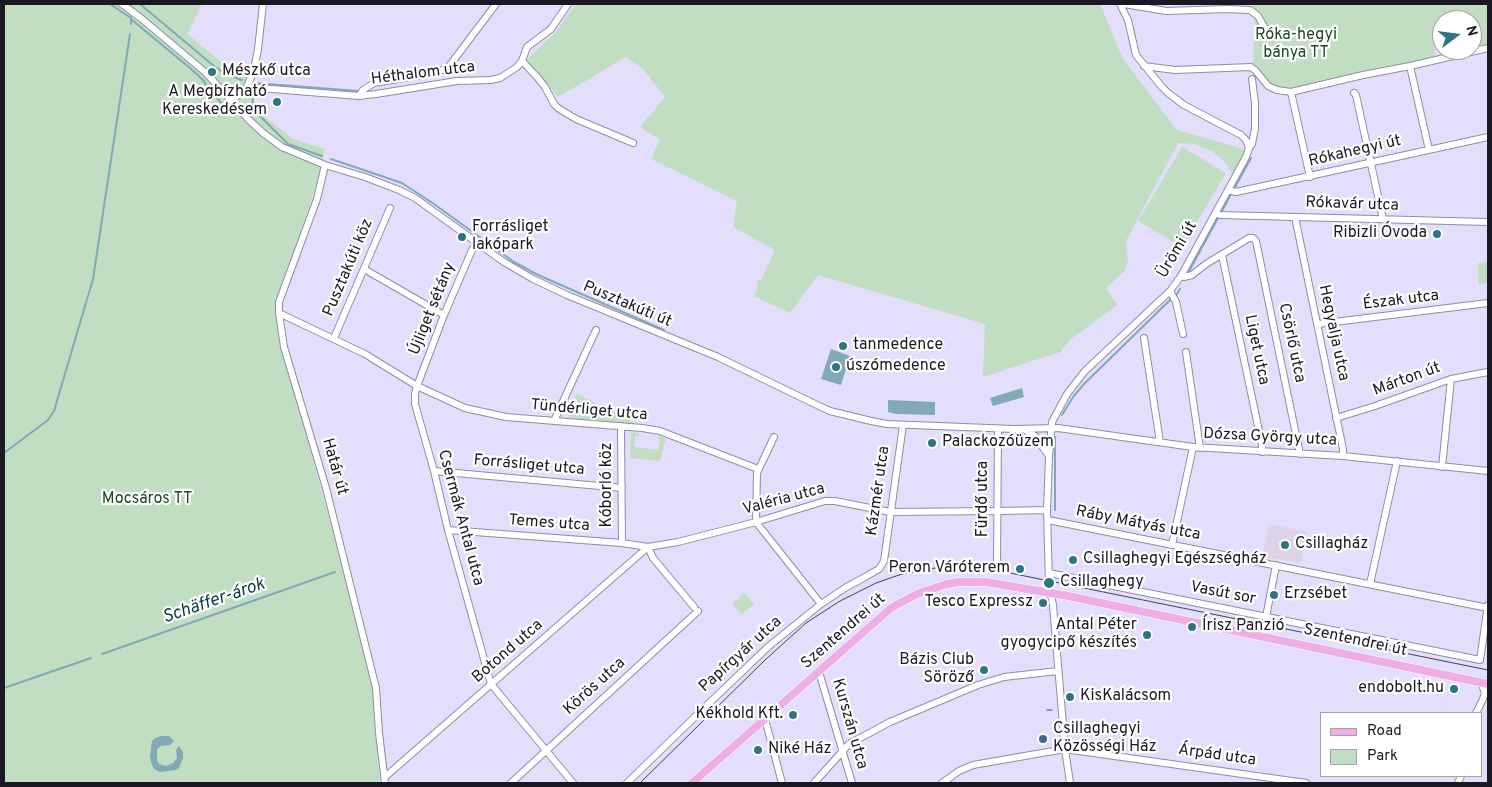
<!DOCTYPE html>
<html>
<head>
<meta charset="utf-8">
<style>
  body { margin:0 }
  #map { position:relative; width:1492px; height:787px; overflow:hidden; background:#e2defc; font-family:Overpass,sans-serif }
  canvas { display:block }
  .frame { position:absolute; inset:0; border:5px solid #1a1823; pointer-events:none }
  .legend { position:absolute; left:1320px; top:712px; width:162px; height:65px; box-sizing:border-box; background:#fff; border:1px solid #a3a3a7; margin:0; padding:6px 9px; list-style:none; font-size:15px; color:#1a1823 }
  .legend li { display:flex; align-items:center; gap:10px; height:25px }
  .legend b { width:25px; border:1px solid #a3a3a7 }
  .north { position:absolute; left:1432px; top:10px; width:50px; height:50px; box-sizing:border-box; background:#fff; border:1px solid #a3a3a7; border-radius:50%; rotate:75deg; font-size:14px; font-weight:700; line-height:20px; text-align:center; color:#1a1823 }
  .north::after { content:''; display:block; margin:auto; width:18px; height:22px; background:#2e7482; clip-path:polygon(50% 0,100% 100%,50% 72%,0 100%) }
</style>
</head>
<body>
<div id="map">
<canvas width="1492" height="787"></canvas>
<div class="frame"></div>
<ul class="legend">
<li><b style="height:6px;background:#eeaee5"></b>Road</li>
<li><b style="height:14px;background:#c1ddc2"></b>Park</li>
</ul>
<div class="north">N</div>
</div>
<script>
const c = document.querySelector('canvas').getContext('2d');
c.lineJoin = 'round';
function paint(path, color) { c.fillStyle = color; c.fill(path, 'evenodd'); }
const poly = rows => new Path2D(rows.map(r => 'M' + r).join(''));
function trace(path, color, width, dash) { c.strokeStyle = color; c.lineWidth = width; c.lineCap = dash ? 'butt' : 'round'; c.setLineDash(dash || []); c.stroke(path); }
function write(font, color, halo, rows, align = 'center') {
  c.font = font + ' Overpass,sans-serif'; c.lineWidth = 4.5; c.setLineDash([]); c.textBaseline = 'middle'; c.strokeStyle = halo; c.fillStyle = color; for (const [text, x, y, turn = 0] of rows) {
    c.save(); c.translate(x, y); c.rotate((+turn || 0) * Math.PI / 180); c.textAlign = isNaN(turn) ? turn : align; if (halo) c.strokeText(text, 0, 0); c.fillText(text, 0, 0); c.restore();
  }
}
const education = poly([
  [1269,524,1307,532,1301,563,1262,557]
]);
const green = poly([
  [4,4,202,4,187,34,229,68,245,72,254,92,255,109,293,139,325,149,317,183,301,231,275,302,279,302,276,313,277,322,282,348,376,688,376,734,380,783,4,783],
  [576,4,1100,4,1123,59,1177,130,1247,150,1233,175,1225,162,1212,151,1195,144,1178,143,1126,241,1128,263,1123,273,1106,288,1117,305,1071,339,1060,352,983,377,985,324,818,275,790,313,754,296,758,288,757,280,761,280,775,250,733,227,737,201,651,159,660,140,640,127,665,97,643,69,626,57,558,97,526,60,555,33],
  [1252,4,1488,4,1488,44,1472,48,1472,20,1442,20,1442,38,1434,44,1436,59,1356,74,1290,89,1279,88,1267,81,1253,64,1255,24],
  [1182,147,1226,173,1182,247,1138,221],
  [1488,262,1488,282,1479,285,1478,263],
  [576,394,577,394,631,420,633,424,570,418,568,413],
  [631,432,639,433,639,437,635,436,634,447,658,450,660,440,658,439,659,436,666,438,660,461,630,458],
  [744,592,754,605,741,614,733,604,733,602,737,600]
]);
const water = poly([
  [831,349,850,356,841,385,821,379],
  [1022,388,1024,397,993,406,990,398],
  [888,400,935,402,935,415,896,414,888,412],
  [162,736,169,736,174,741,170,745,161,746,157,749,157,760,159,764,166,766,173,763,177,758,176,750,179,746,183,752,183,758,179,768,176,770,160,772,154,769,151,762,150,756,152,741,155,738]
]);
const stream = poly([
  [110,4,131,18,131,24],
  [140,4,215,67,226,74,242,80],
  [132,20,190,68,204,81,207,87,226,108],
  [254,83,358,91],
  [252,92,253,107,256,112,288,144,322,156],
  [331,159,402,183,434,204,514,262,538,275,664,330],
  [1234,189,1251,158],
  [1222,211,1231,194],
  [1188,273,1218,218],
  [1177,294,1180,289],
  [1062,415,1073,397,1084,384,1171,299],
  [1055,437,1055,510],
  [4,453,48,420,54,411,93,279,130,34],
  [102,654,335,572],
  [1488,668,1488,663],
  [4,688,91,658]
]);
const minor = poly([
  [122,4,142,19,205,72,248,119,263,133,282,147,325,165,365,177,399,190,415,198,504,262,533,279,567,295,718,357,817,405,830,411,871,421,887,424,1014,429,1058,428,1193,447,1343,456,1488,471],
  [1124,4,1166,11,1227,9,1250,10,1258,16,1266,30],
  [522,61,538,78,545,87,554,104,558,108,576,119,633,143],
  [1144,66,1175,70,1251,67,1256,71,1268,86,1277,90,1291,92,1363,75,1410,66,1488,48],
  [1410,66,1429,150],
  [247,87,359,96,376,94,457,81,491,80,500,78,517,67,522,61,527,47,551,29,568,4],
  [1291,92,1310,177],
  [1354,93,1356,95,1383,219],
  [359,96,363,90,374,83,433,73,445,69,450,65,496,4],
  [232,101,247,87,254,70,258,49,263,4],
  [1249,148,1252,144,1255,128,1255,103,1252,79],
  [325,165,317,199,279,302,279,313,284,347,326,488,376,688,379,733,385,783],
  [1228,190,1236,192,1488,137],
  [1215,213,1220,215,1488,222],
  [1295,217,1343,449,1343,456],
  [477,243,472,250,444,315,417,386,415,394,415,404,434,471,448,530,491,684,573,783],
  [1222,255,1262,445,1262,452],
  [364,269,444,315],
  [1181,276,1184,277,1192,275,1206,264,1249,238,1253,238,1256,241,1300,454],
  [1170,291,1176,302,1183,334],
  [279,313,365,354,417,386,465,408,506,417,642,428,660,431,758,469],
  [1318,324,1488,303],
  [334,338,390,208],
  [1144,338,1160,442],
  [1186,352,1200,448],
  [1336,418,1375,406,1451,379,1488,372],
  [554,421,596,330],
  [621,426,622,543],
  [1025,430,1035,436,1049,456],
  [1442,467,1451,379],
  [434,471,622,488],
  [1048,520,1488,608],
  [756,522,821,604],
  [756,522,757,473,774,437],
  [448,530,622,543,648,547,678,542,756,522,825,501,835,501,890,512,998,511,1047,510],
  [1172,545,1193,447],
  [648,547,653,558,694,607],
  [997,568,998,431],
  [1049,573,1480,660,1488,605],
  [1370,584,1397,461],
  [1266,617,1276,565],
  [819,672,852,783],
  [1476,713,1483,699,1485,693,1481,682],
  [765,719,782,783],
  [385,777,648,547],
  [511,783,698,611],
  [627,783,702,710,769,646,821,604,845,588,865,577,879,569,884,561,903,425],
  [814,783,849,744,890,722,978,685,1004,677,1058,671],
  [942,783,959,771,973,765,1065,749,1306,783],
  [1070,783,1065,749,1053,605,1049,585,1047,510,1049,456,1052,422,1067,394,1085,371,1170,291,1181,276,1246,157,1249,148,1246,140,1241,135,1184,105,1168,93,1162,87,1136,55,1128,20,1120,4],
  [1458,783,1461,776]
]);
const major = poly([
  [692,783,891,608,917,594,947,584,959,582,986,582,1068,596,1488,684]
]);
const tram = poly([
  [1047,710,1052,710],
  [640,783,765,660,806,623,840,601,876,583,902,574,935,568,973,567,1010,573,1488,670]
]);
const markers = [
  [212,72,5,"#2e7482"],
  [277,102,5,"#2e7482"],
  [1437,234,5,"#2e7482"],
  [462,237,5,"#2e7482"],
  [843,346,5,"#2e7482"],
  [836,367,5,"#2e7482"],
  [932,443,5,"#2e7482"],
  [1285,545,5,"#2e7482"],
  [1073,560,5,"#2e7482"],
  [1020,569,5,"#2e7482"],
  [1049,583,6,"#2e7482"],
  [1274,595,5,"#2e7482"],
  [1043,603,5,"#2e7482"],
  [1192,627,5,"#2e7482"],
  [1147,635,5,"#2e7482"],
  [984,670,5,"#2e7482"],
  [1454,689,5,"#2e7482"],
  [1070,697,5,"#2e7482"],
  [793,715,5,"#2e7482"],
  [1043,739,5,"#2e7482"],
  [758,750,5,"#2e7482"]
];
const parkNames = [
  ["Róka-hegyi",1296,36],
  ["bánya TT",1296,54],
  ["Mocsáros TT",147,500]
];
const poiNames = [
  ["Mészkő utca",222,72],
  ["A Megbízható",267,93,"right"],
  ["Kereskedésem",267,111,"right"],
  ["Forrásliget",472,228],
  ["lakópark",472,246],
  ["Ribizli Óvoda",1427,234,"right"],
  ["tanmedence",853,346],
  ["úszómedence",846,367],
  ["Palackozóüzem",942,443],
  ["Csillagház",1295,545],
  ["Csillaghegyi Egészségház",1083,560],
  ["Peron Váróterem",1010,569,"right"],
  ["Csillaghegy",1060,583],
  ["Erzsébet",1284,595],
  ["Tesco Expressz",1033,603,"right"],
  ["Antal Péter",1137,626,"right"],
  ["gyogycipő készítés",1137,644,"right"],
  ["Írisz Panzió",1202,627],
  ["Bázis Club",974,661,"right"],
  ["Söröző",974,679,"right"],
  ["endobolt.hu",1444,689,"right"],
  ["KisKalácsom",1080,697],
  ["Kékhold Kft.",783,715,"right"],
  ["Csillaghegyi",1053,730],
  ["Közösségi Ház",1053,748],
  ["Niké Ház",768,750]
];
const streetNames = [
  ["Héthalom utca",423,74,-7],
  ["Rókahegyi út",1355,152,-13],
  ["Rókavár utca",1352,205,2],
  ["Ürömi út",1178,250,-60],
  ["Pusztakúti köz",349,268,-67],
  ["Észak utca",1401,301,-7],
  ["Pusztakúti út",627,305,23],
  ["Újliget sétány",433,309,-68],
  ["Hegyalja utca",1333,333,78],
  ["Csörlő utca",1291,343,78],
  ["Liget utca",1256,350,78],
  ["Márton út",1407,380,-20],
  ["Tündérliget utca",589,411,5],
  ["Dózsa György utca",1270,438,3],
  ["Forrásliget utca",529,466,5],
  ["Határ út",334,467,74],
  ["Kóborló köz",608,485,-90],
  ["Kázmér utca",879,491,-82],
  ["Fürdő utca",984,499,-90],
  ["Valéria utca",784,500,-15],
  ["Csermák Antal utca",460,518,75],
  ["Temes utca",549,524,4],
  ["Ráby Mátyás utca",1138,524,11],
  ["Vasút sor",1223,594,11],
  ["Szentendrei út",844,632,-41],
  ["Szentendrei út",1355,641,12],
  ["Botond utca",508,652,-41],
  ["Papírgyár utca",741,655,-42],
  ["Körös utca",595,687,-42],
  ["Kurszán utca",849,724,74],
  ["Árpád utca",1217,756,8]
];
const waterNames = [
  ["Schäffer-árok",214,602,-19]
];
paint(education, '#ded4e8');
paint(green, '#c1ddc2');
paint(water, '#7faab6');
trace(stream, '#7faab6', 2);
trace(minor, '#8f8ca7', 8);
trace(major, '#fff', 9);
trace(minor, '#fff', 6);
trace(major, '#eeaee5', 8);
trace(tram, '#454352', 1);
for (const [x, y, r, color] of markers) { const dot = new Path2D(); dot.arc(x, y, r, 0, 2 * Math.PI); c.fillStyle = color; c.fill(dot); trace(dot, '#fff', 2); }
write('16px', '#1d4721', '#fff', parkNames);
write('16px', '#1a1823', '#fff', poiNames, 'left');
write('16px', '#1a1823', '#fff', streetNames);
write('italic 18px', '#113a43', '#fff', waterNames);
</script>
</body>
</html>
